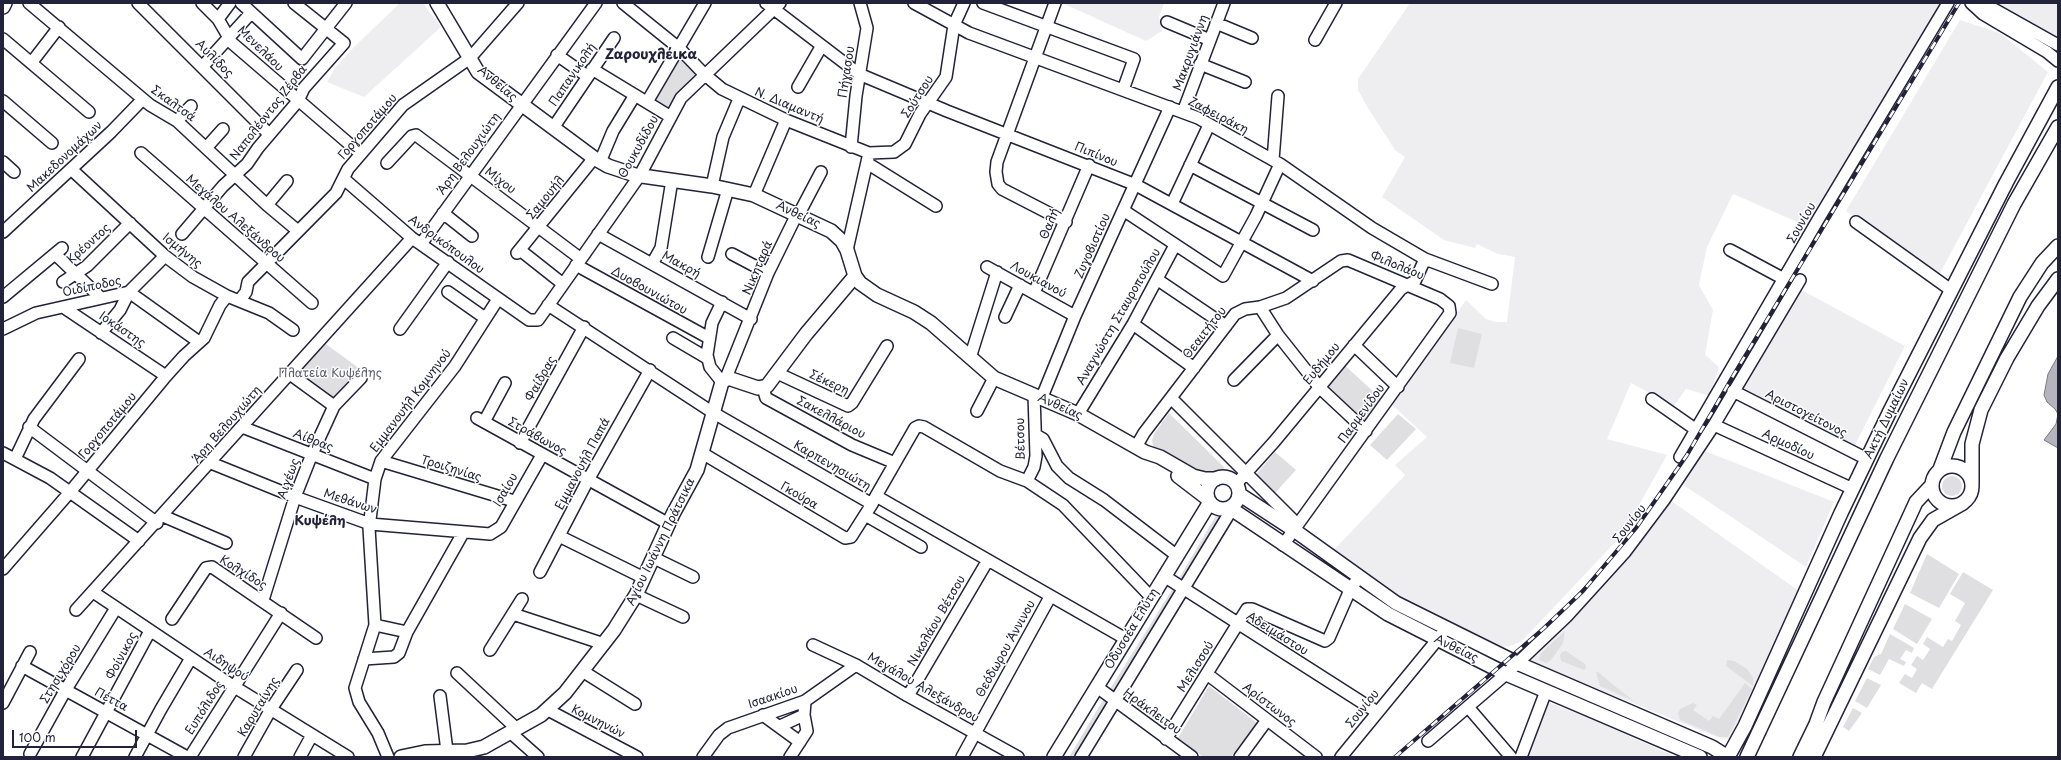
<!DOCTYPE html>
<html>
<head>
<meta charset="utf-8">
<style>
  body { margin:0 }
  #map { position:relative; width:2061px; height:760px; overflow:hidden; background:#fff; font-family:"Playpen Sans",sans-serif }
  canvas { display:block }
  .frame { position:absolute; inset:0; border:4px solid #22223b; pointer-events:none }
  .scale { position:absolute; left:12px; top:730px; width:125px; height:18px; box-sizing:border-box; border:2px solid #22223b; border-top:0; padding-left:5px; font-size:12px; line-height:14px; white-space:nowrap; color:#22223b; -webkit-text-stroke:3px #fff; paint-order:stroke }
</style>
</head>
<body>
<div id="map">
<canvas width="2061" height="760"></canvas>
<div class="frame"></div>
<div class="scale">100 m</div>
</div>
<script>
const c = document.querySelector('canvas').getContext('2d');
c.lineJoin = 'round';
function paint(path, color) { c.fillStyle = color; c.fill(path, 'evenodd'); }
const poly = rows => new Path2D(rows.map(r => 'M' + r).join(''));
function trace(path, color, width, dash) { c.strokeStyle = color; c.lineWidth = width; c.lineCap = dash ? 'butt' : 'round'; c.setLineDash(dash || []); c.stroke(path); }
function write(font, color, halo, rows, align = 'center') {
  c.font = font + ' "Playpen Sans",sans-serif'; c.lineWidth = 3; c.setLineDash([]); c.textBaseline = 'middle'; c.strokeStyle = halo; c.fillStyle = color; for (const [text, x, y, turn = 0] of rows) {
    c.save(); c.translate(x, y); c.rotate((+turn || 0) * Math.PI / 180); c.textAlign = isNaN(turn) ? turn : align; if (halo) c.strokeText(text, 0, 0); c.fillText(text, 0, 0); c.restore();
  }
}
const built = poly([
  [400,3,423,3,441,27,364,97,327,82,335,68,353,48],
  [1062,3,1164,3,1159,17,1162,31,1146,41],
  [1410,3,1943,3,1809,227,1733,194,1707,247,1699,285,1713,310,1705,355,1719,367,1710,396,1686,389,1674,406,1631,383,1607,439,1667,455,1623,534,1522,641,1510,646,1502,647,1437,614,1428,610,1420,610,1409,604,1332,552,1405,475,1395,465,1427,437,1392,405,1466,300,1486,319,1496,322,1507,322,1515,257,1498,254,1477,244,1475,248,1444,240,1382,197,1405,157,1395,150,1368,108,1358,90,1358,79],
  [1992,3,2058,3,2058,41],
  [1960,20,2000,33,2048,72,1939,275,1846,211],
  [1798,288,1905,346,1853,449,1737,389],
  [1700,449,1834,502,1806,567,1679,482],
  [1670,500,1799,591,1730,739,1719,738,1531,662,1537,648,1547,639,1551,640,1612,576],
  [1547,702,1582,715,1676,757,1525,757]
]);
const green = poly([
  [680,49,704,74,671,117,647,102],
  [1458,328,1482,334,1474,368,1450,363],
  [322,341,364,372,334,403,293,374],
  [1341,362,1386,403,1366,431,1320,388],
  [1169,413,1225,468,1208,474,1196,473,1153,446,1152,440,1154,434],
  [1398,414,1416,429,1387,460,1370,445],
  [1275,452,1296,470,1274,494,1255,476],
  '1942 486a10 10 0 1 1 20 0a10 10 0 1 1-20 0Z',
  [1217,514,1223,516,1182,583,1178,580],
  [1927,554,1959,574,1939,608,1910,593],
  [1963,572,1993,590,1932,689,1922,683,1916,693,1899,683,1905,674,1912,678,1917,669,1911,665,1917,656,1923,660,1930,649,1923,644,1927,637,1943,647,1948,639,1952,641,1961,625,1955,621,1965,603,1950,594],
  [1173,588,1178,591,1115,692,1110,689],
  [1905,604,1932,619,1917,644,1893,629],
  [1565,631,1563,643,1551,660,1546,663,1539,660,1541,653],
  [1890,634,1914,648,1912,653,1906,650,1900,659,1906,662,1904,666,1889,659,1880,675,1868,669,1874,657,1881,654],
  [1566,651,1585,664,1586,668,1584,670,1561,661,1560,655,1562,652],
  [1727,660,1734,661,1747,669,1753,678,1753,686,1726,666],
  [1596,672,1598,672,1616,687,1634,701,1600,686],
  [1867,678,1881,685,1867,708,1855,701],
  [1745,683,1752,689,1728,737,1720,737,1680,720,1678,713,1680,709,1693,703,1697,705,1693,710,1709,721,1713,716,1719,719],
  [1209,686,1257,723,1231,757,1203,757,1178,738],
  [1103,700,1108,703,1076,757,1069,757],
  [1853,708,1862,713,1849,731,1843,727]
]);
const water = poly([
  [2058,356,2058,414,2055,409,2047,402,2044,395,2048,374,2058,356],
  [2058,414,2058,448,2044,440,2056,424,2058,414]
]);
const minor = poly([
  [29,3,150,105,177,121,267,205,298,231],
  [138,3,269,134],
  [202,3,218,19,232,43,361,154],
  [241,3,302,59,346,3],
  [623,3,680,49,704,74,722,89,786,120,869,153,894,152,905,144,920,114,946,77,954,25,964,3],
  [766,3,859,74,947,111,1136,185,1313,281],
  [914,3,969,33,1198,118,1280,164,1372,228,1425,259,1492,284],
  [983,3,1134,59,1123,90],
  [1055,3,997,162,996,172,998,184,1002,189,1066,222],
  [1971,3,1983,14,2047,52,2058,61],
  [1983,3,2058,45],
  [218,19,230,3],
  [1167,22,1210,40],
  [1216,23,1252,38],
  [3,39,89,112],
  [1315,40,1336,3],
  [557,55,587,76],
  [32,62,59,27],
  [1200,64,1245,82],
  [203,66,251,13],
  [592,69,671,117],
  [798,87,821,47],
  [3,101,52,143],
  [647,102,705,3],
  [1183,112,1224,3],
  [177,121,191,106],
  [553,128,614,38],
  [851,147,856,96,867,28,860,3],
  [206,148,223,129],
  [141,153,312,303],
  [1273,160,1278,96],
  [3,162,14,172],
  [600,162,613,131,635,95],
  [387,163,412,136,416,135,581,259],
  [867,163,936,206],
  [1190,165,1313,230],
  [71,169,165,256,193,277,227,296,269,313,293,330],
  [344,179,412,238,529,320,538,320,640,175,681,98,780,3],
  [712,186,723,137,739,99],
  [754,195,786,120],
  [1172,204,1209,125],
  [267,205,287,181],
  [1123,210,1223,276,1256,216,1280,164],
  [443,213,472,236],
  [1856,222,1951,290],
  [3,232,111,132,143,99],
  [182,234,223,186,247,164,258,148,298,101,304,88,344,43,294,3],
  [598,234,751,319],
  [421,244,596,3],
  [520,250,563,284],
  [847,250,869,153],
  [1730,250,1784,279],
  [517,253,594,158],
  [55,254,101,298],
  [732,254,768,273],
  [708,257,728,189],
  [652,264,661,248,672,180],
  [576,265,709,338],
  [987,267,1075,316],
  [1158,280,1226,326],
  [63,282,87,266,130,223],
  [448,292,485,318],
  [1034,293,1089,165],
  [3,297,62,248],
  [239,301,246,292,248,282,336,193,348,169,403,105,470,58,518,3],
  [548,305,712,412,872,504,876,496,1126,639],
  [63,307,166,376],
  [1260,307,1278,335,1320,388,1366,431],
  [1005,317,1020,285],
  [1133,324,1194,368],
  [3,329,36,313,129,292,199,342],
  [400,329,448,262],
  [101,333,120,310,129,292,165,256],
  [673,338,707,358],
  [1354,345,1398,387],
  [970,358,997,272],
  [777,373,848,406,852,403,887,346],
  [290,374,334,406],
  [726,378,768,273,797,214,801,210,821,172],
  [1234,380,1278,335],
  [722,382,710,367,707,355,712,323,722,302],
  [763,388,766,398,852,445,895,463],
  [1733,391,1867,459],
  [1042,397,1075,316,1170,107],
  [1171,398,1292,519,1294,530],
  [1652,399,1695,429],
  [977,411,994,378],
  [1078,414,1133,324,1175,245],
  [477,418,669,524],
  [484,422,505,383],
  [1714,425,1853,489],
  [29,427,157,523],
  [242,427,375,479],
  [1036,435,1043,439,1057,466,1069,478,1104,500,1176,555],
  [520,443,584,327],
  [1136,447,1144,433,1235,314,1245,309,1260,307,1286,298,1341,261,1348,260,1440,299,1449,306,1450,313,1283,545],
  [3,453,50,478,139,541],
  [702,453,845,538,851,537,872,504],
  [1680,457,1819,218,1948,3],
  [15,459,34,419,79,359],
  [381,461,514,501],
  [211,463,295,497,370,524,490,534,501,527,542,455],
  [1027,481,1034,467,1036,456,1034,395],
  [1236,484,1274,442,1401,289,1415,281,1425,259],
  [876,496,915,428,919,426,924,427,1000,471,1027,481,1063,505,1151,597],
  [865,515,921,547],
  [163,516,226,543],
  [559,536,644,578],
  [654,558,693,577],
  [3,569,70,492,166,376,184,356,204,338,220,305,227,296],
  [540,572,588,480,650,370],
  [1164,576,1377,712],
  [93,592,233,686,348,757],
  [636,595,683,617],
  [263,600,295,497,312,454,334,406,361,378],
  [76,610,412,238],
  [513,614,604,644],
  [172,619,206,568,212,567,316,638],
  [375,625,407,632],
  [813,645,856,665,908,696,1018,757],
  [490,650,522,599],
  [364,659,394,657,399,653,407,632,463,533],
  [22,666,187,757],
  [584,672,635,704],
  [457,673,517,729],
  [1207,674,1316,757],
  [1097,687,1192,757],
  [440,696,447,751],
  [908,696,988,560],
  [3,703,30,652],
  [1468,707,1511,757],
  [548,710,637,757],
  [763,715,800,742],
  [780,726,804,715],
  [511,733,538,757],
  [1166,739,1247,609,1252,609,1325,641,1329,638,1350,590,1359,577],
  [1428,741,1506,674,1566,617,1625,552,1664,500,1714,425,1800,280],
  [30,754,65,691,116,608],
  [82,757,150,631],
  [135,757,161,709,191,658],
  [190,757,281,613],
  [244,757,271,709,297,670],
  [300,757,312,735],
  [388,757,378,733,359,702,355,688,375,625,369,528,375,479,381,461,455,366,498,299],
  [703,757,719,735,728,728,805,701,856,665],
  [790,757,807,731,804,715,805,701],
  [962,757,1050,597],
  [1081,757,1232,509],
  [1240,757,1267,720],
  [1341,757,1442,634],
  [1521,757,1546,691]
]);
const major = poly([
  [437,3,478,72,594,158,608,166,635,175,712,186,754,195,831,231,842,241,847,250,855,276,860,283,877,295,914,312,931,323,994,378,1078,414,1145,452,1160,457,1193,476,1205,479,1216,479],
  [3,7,5,3],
  '1932 486a20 20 0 1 1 40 0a20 20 0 1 1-40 0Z',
  [1940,469,1954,432,2020,297,2042,263,2058,246],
  [1178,476,1208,499],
  '1207 493a16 16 0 1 1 32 0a16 16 0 1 1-32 0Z',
  [1972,484,1972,444,1981,410,2007,358,2038,306,2058,279],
  [1239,494,1294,530,1396,603,1517,663,1712,747,1728,757],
  [1230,508,1388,614,1506,674,1700,757],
  [401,757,425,752,467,751,484,747,541,715,565,693,614,630,636,595,673,514,697,470,722,382,728,378,758,388,767,386,806,334,855,276],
  [1054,757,1210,502],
  [1728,757,1745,726,1841,513,1889,413,2006,183,2058,87],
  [1747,757,1887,458,2014,204,2058,127],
  [1800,757,1816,724,1824,702,1916,502,1931,486],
  [1814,757,1920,538,1933,520,1963,503]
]);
const rail = poly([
  [1395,757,1543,629,1583,591,1636,528,1687,455,1736,371,1959,3]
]);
const streetNames = [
  ["Μενελάου",260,49,44],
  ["Μακρυγιάννη",1191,53,-70],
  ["Αυλίδος",214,59,45],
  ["Πήγασου",847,72,-81],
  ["Παπανικολή",573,75,-56],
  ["Ανθείας",497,84,40],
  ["Σούτσου",918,97,-57],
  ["Σκαλτσά",173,104,36],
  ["Ν. Διαμαντή",789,106,23],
  ["Ναπολέοντος Ζέρβα",269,113,-52],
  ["Ζαφειράκη",1218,116,27],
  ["Γοργοποτάμου",368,127,-49],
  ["Θουκυδίδου",639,147,-61],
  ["Άρη Βελουχιώτη",469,154,-54],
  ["Πιπίνου",1096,155,22],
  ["Μακεδονομάχων",65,157,-43],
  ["Μίχου",500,181,37],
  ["Σαμουήλ",546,198,-51],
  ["Ανθείας",798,215,25],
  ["Μεγάλου Αλεξάνδρου",235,219,41],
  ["Σουνίου",1802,223,-60],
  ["Θαλή",1050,224,-67],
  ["Κρέοντος",89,244,-42],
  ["Ανδρικόπουλου",446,245,36],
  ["Ζυγοβιστίου",1093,246,-66],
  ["Ισμήνης",182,251,39],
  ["Μακρή",681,265,29],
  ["Φιλολάου",1397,266,22],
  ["Νικηταρά",758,268,-67],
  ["Λουκιανού",1038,280,29],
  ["Οιδίποδος",92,287,-12],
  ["Δυοβουνιώτου",649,291,29],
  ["Αναγνώστη Σταυροπούλου",1119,317,-60],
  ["Ιοκάστης",122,330,34],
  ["Θεαιτήτου",1205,333,-52],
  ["Ευδήμου",1322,364,-51],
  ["Φαίδρας",541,379,-61],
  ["Σέκερη",829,383,25],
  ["Εμμανουήλ Κομνηνού",411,401,-53],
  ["Ανθείας",1060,407,24],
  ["Παρμενίδου",1362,414,-54],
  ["Αριστογείτονος",1806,414,27],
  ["Σακελλάριου",831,418,28],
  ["Ακτή Δυμαίων",1887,419,-64],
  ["Άρη Βελουχιώτη",227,425,-49],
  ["Γοργοποτάμου",108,426,-50],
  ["Στράβωνος",537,437,29],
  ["Βέτσου",1021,439,-91],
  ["Αίθρας",313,441,21],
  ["Αρμοδίου",1788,445,25],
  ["Εμμανουήλ Παπά",583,464,-62],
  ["Καρπενησιώτη",832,466,30],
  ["Τροιζηνίας",451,469,17],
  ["Αιγέως",289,479,-70],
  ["Ισαίου",506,490,-60],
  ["Γκούρα",799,496,30],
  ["Μεθάνων",350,502,18],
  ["Σουνίου",1630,524,-52],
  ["Αγίου Ιωάννη Πράτσικα",661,542,-64],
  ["Κολχίδος",243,573,32],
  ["Νικολάου Βέτσου",937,621,-60],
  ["Οδυσσέα Ελύτη",1132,629,-59],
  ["Αδειμάστου",1277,634,32],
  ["Θεόδωρου Άννινου",1006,649,-61],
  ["Ανθείας",1456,649,26],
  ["Φοίνικος",122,656,-62],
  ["Αιδηψού",226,665,33],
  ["Μελισσού",1196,667,-58],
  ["Στησιχόρου",61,674,-59],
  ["Μεγάλου Αλεξάνδρου",923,688,30],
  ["Ισαακίου",773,697,-19],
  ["Πέττα",111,700,28],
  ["Αρίστωνος",1269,705,37],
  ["Καρυταίνης",259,707,-59],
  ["Ευπόλιδος",205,708,-58],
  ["Σουνίου",1363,709,-51],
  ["Ηράκλειτου",1152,712,36],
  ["Κομνηνών",598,722,27]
];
const parkNames = [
  ["Πλατεία Κυψέλης",330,374]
];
const neighbourhoodNames = [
  ["Κυψέλη",320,521]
];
const quarterNames = [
  ["Ζαρουχλέικα",651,55]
];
paint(built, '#eeeef1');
paint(green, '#dfdfe2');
paint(water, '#b4b4bc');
trace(water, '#7a7a88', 1);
trace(minor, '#22223b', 14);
trace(major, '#22223b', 16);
trace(minor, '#fff', 11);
trace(major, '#fff', 13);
trace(rail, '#22223b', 4);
trace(rail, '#fff', 2.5, [8]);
write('12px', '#22223b', '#fff', streetNames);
write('12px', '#5b5b6d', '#fff', parkNames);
write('bold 13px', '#22223b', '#fff', neighbourhoodNames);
write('bold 14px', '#22223b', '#fff', quarterNames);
</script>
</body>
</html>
